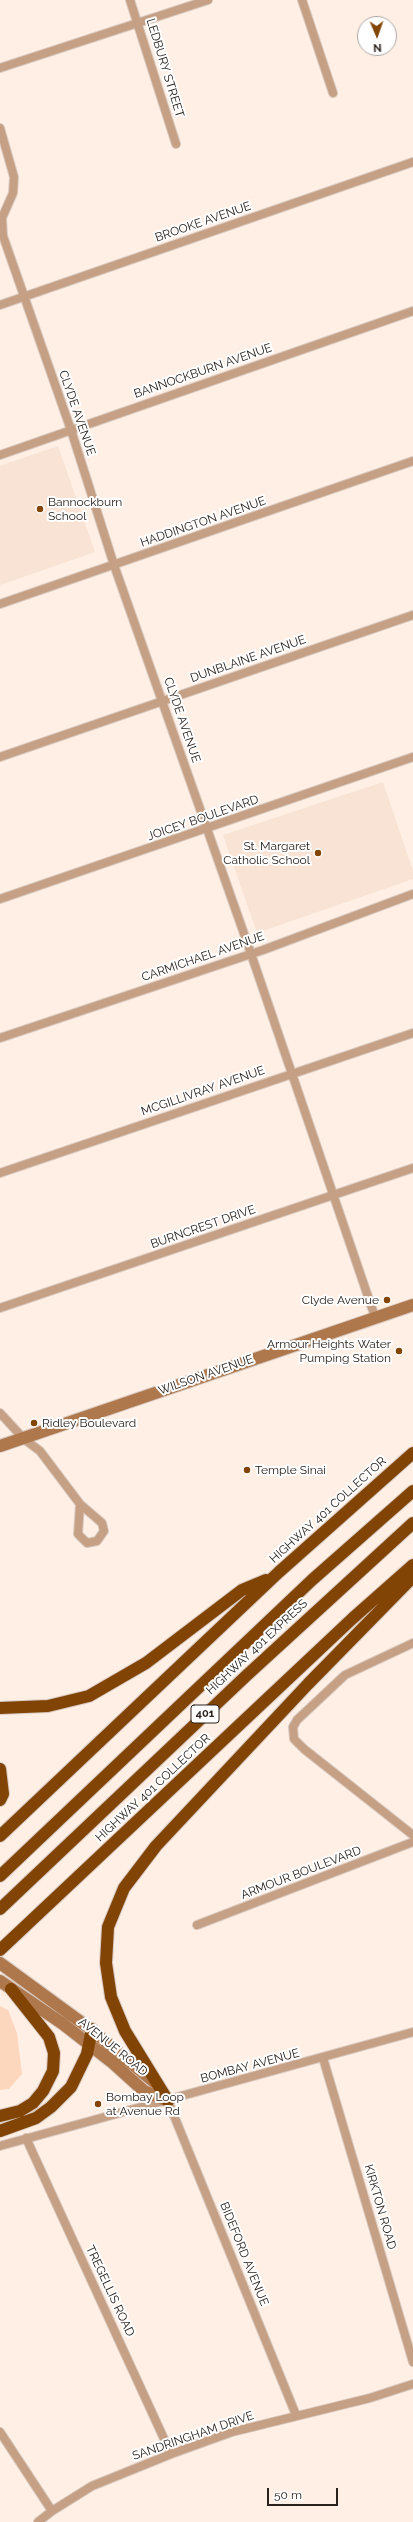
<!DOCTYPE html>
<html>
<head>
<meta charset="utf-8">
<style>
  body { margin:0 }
  #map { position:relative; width:413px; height:2522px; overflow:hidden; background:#ffefe5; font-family:Raleway,sans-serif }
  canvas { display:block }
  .north { position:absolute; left:357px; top:16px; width:40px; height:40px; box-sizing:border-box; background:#fff; border:1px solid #a9a6a4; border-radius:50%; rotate:178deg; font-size:11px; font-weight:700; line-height:16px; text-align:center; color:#28211c }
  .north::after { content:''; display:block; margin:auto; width:14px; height:18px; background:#834504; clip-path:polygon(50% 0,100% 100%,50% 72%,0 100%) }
  .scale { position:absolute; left:267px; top:2488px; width:71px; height:18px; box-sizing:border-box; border:2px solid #28211c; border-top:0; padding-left:5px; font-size:12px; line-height:14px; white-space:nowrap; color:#28211c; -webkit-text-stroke:3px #fff; paint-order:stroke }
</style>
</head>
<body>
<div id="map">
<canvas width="413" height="2522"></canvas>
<div class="north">N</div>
<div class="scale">50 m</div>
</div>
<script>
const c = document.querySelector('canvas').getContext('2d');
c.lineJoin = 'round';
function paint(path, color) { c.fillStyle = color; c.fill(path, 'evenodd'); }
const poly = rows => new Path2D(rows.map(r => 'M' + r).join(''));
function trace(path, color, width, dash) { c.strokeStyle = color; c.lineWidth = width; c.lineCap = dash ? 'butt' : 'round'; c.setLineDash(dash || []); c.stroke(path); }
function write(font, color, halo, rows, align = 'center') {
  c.font = font + ' Raleway,sans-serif'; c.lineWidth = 4; c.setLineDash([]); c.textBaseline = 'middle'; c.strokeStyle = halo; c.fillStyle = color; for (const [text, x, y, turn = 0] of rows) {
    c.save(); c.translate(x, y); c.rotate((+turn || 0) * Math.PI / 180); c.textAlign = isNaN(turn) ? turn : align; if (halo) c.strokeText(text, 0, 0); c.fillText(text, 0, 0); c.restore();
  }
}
const built = poly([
  [58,446,95,552,0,585,0,466],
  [383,782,413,871,413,879,257,933,223,835]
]);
const green = poly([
  [0,2006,8,2010,17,2033,22,2074,9,2089,0,2090]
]);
const street = poly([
  [130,0,176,144],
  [302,0,333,93],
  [0,68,208,0],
  [0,128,14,177,13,193,2,218,3,236,71,430,114,565,248,945,375,1317],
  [0,305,413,162],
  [0,455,413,311],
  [0,604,413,461],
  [0,757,413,615],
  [0,899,413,757],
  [0,1038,263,950,413,894],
  [0,1173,413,1033],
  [0,1308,413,1168],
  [0,1413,24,1439,40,1451,80,1504],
  [80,1504,102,1523,104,1531,97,1541,87,1543,78,1534,80,1504],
  [413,1643,345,1675,297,1720,293,1727,294,1739,304,1749,413,1835],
  [197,1925,413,1842],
  [323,2058,413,2362],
  [168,2101,296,2415],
  [26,2138,171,2454],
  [0,2146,413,2032],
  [0,2432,52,2511],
  [38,2522,52,2511,92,2486,171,2454,232,2432,370,2398,413,2384]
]);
const secondary = poly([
  [0,1446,413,1305],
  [0,1963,89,2028,154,2082],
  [0,1981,63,2024,113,2063,144,2091,168,2101]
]);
const highway = poly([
  [0,1708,48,1706,89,1696,146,1663,242,1590,266,1580],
  [0,1769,3,1794,0,1800],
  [0,1836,279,1572,413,1453],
  [0,1876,312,1580,413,1491],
  [0,1909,246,1676,413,1523],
  [0,1950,353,1618,413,1565],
  [168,2101,125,2031,111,1997,106,1963,108,1927,124,1888,156,1846,308,1684,413,1577],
  [0,2116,20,2111,33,2103,43,2091,53,2071,54,2053,49,2037,11,1989],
  [0,2131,36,2118,51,2107,71,2087,87,2054,92,2029]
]);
const markers = [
  [40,509,4,"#834504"],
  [318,853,4,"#834504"],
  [387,1300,4,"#834504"],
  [399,1351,4,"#834504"],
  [34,1423,4,"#834504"],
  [247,1470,4,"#834504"],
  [98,2104,4,"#834504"]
];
const shields = [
  [205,1714,28]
];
const shieldNames = [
  ["401",205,1714]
];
const streetNames = [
  ["LEDBURY STREET",165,68,73],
  ["BROOKE AVENUE",203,222,-19],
  ["BANNOCKBURN AVENUE",203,371,-19],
  ["CLYDE AVENUE",77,413,71],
  ["HADDINGTON AVENUE",203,522,-19],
  ["DUNBLAINE AVENUE",248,659,-19],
  ["CLYDE AVENUE",182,720,71],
  ["JOICEY BOULEVARD",203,818,-19],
  ["CARMICHAEL AVENUE",203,957,-19],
  ["MCGILLIVRAY AVENUE",203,1091,-19],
  ["BURNCREST DRIVE",203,1227,-19],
  ["WILSON AVENUE",206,1375,-19],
  ["HIGHWAY 401 COLLECTOR",328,1510,-42],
  ["HIGHWAY 401 EXPRESS",257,1647,-43],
  ["HIGHWAY 401 COLLECTOR",153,1788,-43],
  ["ARMOUR BOULEVARD",301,1873,-21],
  ["AVENUE ROAD",113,2047,39],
  ["BOMBAY AVENUE",250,2066,-15],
  ["KIRKTON ROAD",380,2207,74],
  ["BIDEFORD AVENUE",244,2254,68],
  ["TREGELLIS ROAD",110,2291,65],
  ["SANDRINGHAM DRIVE",193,2436,-19]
];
const poiNames = [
  ["Bannockburn",48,502],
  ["School",48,516],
  ["St. Margaret",310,846,"right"],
  ["Catholic School",310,860,"right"],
  ["Clyde Avenue",379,1300,"right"],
  ["Armour Heights Water",391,1344,"right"],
  ["Pumping Station",391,1358,"right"],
  ["Ridley Boulevard",42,1423],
  ["Temple Sinai",255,1470],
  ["Bombay Loop",106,2097],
  ["at Avenue Rd",106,2111]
];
paint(built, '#f8e3d4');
paint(green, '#fdd7bd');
trace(street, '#d8cac1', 10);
trace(secondary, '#d8cac1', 14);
trace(highway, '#d8cac1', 14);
trace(street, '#c6a084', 8);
trace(secondary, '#ae774c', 12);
trace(highway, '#814405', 12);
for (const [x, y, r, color] of markers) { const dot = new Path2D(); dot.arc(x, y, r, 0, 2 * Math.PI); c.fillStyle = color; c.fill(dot); trace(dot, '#fff', 1.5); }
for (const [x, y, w] of shields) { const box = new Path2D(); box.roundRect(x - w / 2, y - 9, w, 18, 3); c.fillStyle = '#fff'; c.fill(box); trace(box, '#28211c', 1); }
write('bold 11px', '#28211c', null, shieldNames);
write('12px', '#28211c', '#fff', streetNames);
write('12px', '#28211c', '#fff', poiNames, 'left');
</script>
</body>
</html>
